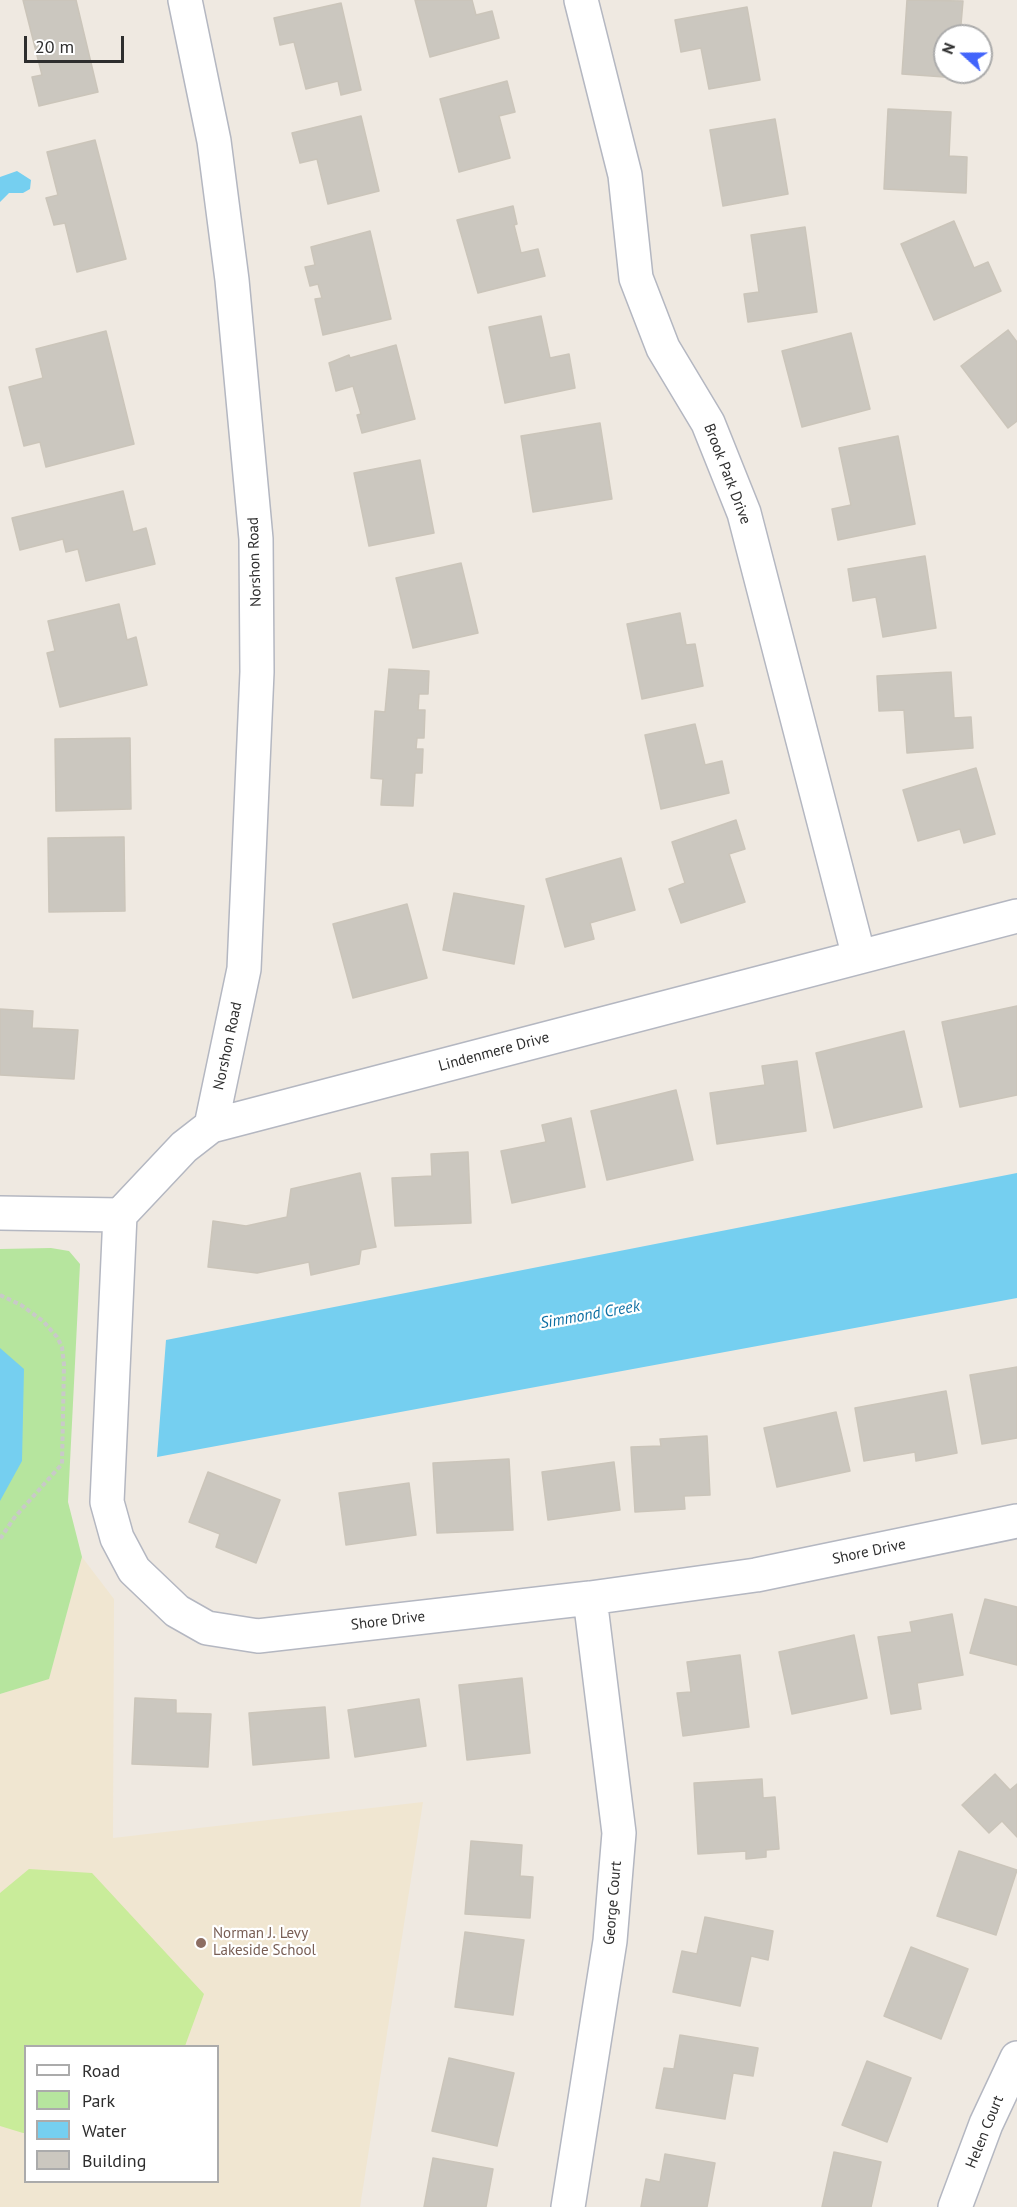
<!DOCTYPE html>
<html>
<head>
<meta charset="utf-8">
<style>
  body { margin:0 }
  #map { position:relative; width:1017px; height:2207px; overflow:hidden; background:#efe9e1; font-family:"PT Sans",sans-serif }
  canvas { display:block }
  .legend { position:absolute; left:24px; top:2045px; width:195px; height:138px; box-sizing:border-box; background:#fff; border:2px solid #ababab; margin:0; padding:8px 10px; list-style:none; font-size:18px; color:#2e2e2e }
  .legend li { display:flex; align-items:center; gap:12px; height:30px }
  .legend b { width:30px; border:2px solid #ababab }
  .north { position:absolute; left:933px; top:24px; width:60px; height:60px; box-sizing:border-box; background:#fff; border:2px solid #ababab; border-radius:50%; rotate:291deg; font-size:16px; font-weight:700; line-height:24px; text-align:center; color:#2e2e2e }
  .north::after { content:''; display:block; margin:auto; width:21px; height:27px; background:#4264fb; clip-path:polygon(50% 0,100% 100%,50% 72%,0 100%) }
  .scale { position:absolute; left:24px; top:36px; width:100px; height:27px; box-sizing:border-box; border:3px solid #2e2e2e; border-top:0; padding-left:8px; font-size:18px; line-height:21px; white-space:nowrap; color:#2e2e2e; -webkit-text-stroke:4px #fff; paint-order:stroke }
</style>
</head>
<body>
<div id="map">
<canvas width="1017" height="2207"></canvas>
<ul class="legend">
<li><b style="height:8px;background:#fff"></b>Road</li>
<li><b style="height:16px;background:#b6e59e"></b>Park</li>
<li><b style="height:16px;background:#75cff0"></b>Water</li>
<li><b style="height:16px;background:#cbc7bf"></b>Building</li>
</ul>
<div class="north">N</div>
<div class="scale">20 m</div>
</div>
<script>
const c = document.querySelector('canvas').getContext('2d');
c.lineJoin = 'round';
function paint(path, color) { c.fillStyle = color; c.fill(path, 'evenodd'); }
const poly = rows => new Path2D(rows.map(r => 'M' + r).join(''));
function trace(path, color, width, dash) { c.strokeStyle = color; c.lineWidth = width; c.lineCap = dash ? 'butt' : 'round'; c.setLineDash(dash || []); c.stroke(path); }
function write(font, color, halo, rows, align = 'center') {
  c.font = font + ' "PT Sans",sans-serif'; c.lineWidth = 4.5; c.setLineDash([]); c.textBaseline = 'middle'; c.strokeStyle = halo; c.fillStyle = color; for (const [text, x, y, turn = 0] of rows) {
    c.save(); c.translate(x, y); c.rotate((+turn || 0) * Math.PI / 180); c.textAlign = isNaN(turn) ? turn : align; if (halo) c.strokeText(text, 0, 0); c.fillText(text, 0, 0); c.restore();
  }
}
const education = poly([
  [82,1557,114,1599,113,1838,423,1802,360,2207,0,2207,0,1694,49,1678],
  [26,2046,218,2046,218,2182,26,2182]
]);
const green = poly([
  [51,1248,69,1251,80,1264,68,1502,82,1557,49,1679,0,1694,0,1249]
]);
const pitch = poly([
  [29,1869,92,1873,204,1994,185,2046,26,2046,26,2133,23,2133,0,2126,0,1893]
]);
const water = poly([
  [17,171,31,180,30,189,23,193,9,193,0,202,0,177],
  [1017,1173,1017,1298,157,1457,166,1340],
  [0,1348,24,1369,22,1461,0,1501]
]);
const building = poly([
  [23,0,76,0,98,92,39,106,32,77,42,75,23,0],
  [415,0,472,0,476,15,492,11,499,38,430,57,415,0],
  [907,0,963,1,960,36,945,36,945,72,973,72,973,79,902,74,907,0],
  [341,3,361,90,341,95,338,81,306,89,294,42,280,45,274,18,341,3],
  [747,7,760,80,709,89,701,48,681,52,675,20,747,7],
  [507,81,515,112,499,116,510,158,459,172,440,99,507,81],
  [888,109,951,112,949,156,967,157,966,193,884,189,888,109],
  [361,116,379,191,328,204,317,159,300,163,292,133,361,116],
  [775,119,788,194,723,206,710,130,775,119],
  [95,140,126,259,77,272,65,223,54,225,46,198,58,195,47,152,95,140],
  [513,206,517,224,514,225,521,253,538,249,545,276,478,293,457,220,513,206],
  [954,221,974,268,988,262,1001,291,934,320,901,244,954,221],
  [805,227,817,312,748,322,744,294,759,292,751,235,805,227],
  [370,231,391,319,323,335,315,299,322,298,318,284,310,286,305,267,315,265,311,247,370,231],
  [541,316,550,358,569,354,575,388,505,403,489,327,541,316],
  [1008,330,1017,342,1017,421,1008,428,961,366,1008,330],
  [106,331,134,444,46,467,40,442,24,446,9,387,43,378,36,349,106,331],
  [851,333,870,409,802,427,782,351,851,333],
  [396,345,415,419,362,433,357,415,361,414,353,386,336,391,329,363,349,355,350,358,396,345],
  [600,423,612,499,533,512,521,436,600,423],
  [898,436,915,524,838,540,832,509,851,505,839,448,898,436],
  [420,460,434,533,369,546,354,473,420,460],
  [123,491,133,532,146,528,155,564,86,581,78,549,66,552,63,539,20,550,12,518,123,491],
  [925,556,936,628,883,637,876,597,853,601,848,569,925,556],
  [461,563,478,633,413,648,396,578,461,563],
  [119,604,127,640,136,637,147,685,60,707,47,653,55,651,48,621,119,604],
  [680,613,686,645,695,644,703,686,642,699,627,624,680,613],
  [389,669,429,671,428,694,419,694,418,710,425,710,424,738,417,738,416,749,423,749,422,773,415,773,413,806,381,805,383,779,371,778,375,711,385,712,389,669],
  [951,672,954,718,971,717,973,748,907,753,904,710,879,711,877,676,951,672],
  [695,724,705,765,722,761,729,793,661,809,645,735,695,724],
  [130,738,131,809,56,811,55,739,130,738],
  [976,768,995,834,964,843,960,829,918,841,903,790,976,768],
  [736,820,745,849,729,854,745,902,681,923,669,889,685,883,672,842,736,820],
  [124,837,125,911,49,912,48,838,124,837],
  [621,858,635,910,590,923,594,939,565,947,546,879,621,858],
  [454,893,524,906,514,964,443,950,454,893],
  [407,904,427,978,353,998,333,924,407,904],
  [1017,1006,1017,1095,960,1107,942,1022,1017,1006],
  [0,1009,33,1011,32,1028,78,1030,74,1079,0,1075,0,1009],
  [904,1031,922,1107,834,1128,816,1053,904,1031],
  [797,1061,806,1131,717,1144,710,1093,765,1085,762,1066,797,1061],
  [676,1090,693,1160,607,1180,591,1111,676,1090],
  [571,1118,585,1187,512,1203,501,1151,546,1142,542,1125,571,1118],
  [468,1152,471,1223,395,1226,392,1178,432,1176,431,1154,468,1152],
  [360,1173,376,1247,361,1250,359,1264,311,1275,309,1262,257,1273,208,1267,213,1221,246,1226,287,1217,291,1189,360,1173],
  [1017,1367,1017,1438,982,1444,970,1375,1017,1367],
  [946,1391,957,1453,916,1461,915,1452,864,1461,855,1408,946,1391],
  [836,1412,850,1471,777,1487,764,1428,836,1412],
  [707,1436,710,1495,684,1496,685,1509,635,1512,631,1447,661,1446,660,1439,707,1436],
  [509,1459,513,1530,437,1533,433,1463,509,1459],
  [614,1462,620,1510,548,1520,542,1472,614,1462],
  [208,1472,280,1500,256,1563,216,1547,220,1534,189,1522,208,1472],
  [409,1483,416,1535,346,1545,339,1493,409,1483],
  [985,1599,1017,1607,1017,1665,970,1653,985,1599],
  [952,1614,963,1675,917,1683,921,1709,891,1714,878,1637,912,1632,910,1622,952,1614],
  [854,1635,867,1698,792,1714,779,1652,854,1635],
  [740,1655,749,1727,683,1736,677,1693,691,1692,687,1662,740,1655],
  [522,1678,530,1753,467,1760,459,1685,522,1678],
  [135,1698,176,1700,176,1713,211,1714,208,1767,132,1764,135,1698],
  [419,1699,426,1746,355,1757,348,1710,419,1699],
  [325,1707,329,1758,253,1765,249,1713,325,1707],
  [995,1774,1010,1790,1017,1784,1017,1837,1002,1821,989,1833,962,1805,995,1774],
  [762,1779,763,1798,775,1797,779,1849,766,1850,766,1857,746,1859,746,1851,698,1854,694,1783,762,1779],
  [471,1841,522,1845,520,1876,533,1877,530,1918,465,1914,471,1841],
  [959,1851,1017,1870,996,1935,937,1916,959,1851],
  [705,1917,773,1931,768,1960,751,1956,740,2006,673,1992,682,1951,697,1954,705,1917],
  [465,1932,524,1940,513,2015,455,2007,465,1932],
  [911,1947,968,1969,941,2039,884,2016,911,1947],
  [680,2035,758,2048,753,2076,733,2073,725,2119,656,2108,664,2068,674,2069,680,2035],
  [449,2058,514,2073,497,2146,432,2131,449,2058],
  [867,2061,911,2078,887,2142,842,2125,867,2061],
  [834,2152,881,2162,871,2207,822,2207,834,2152],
  [665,2154,715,2163,707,2207,641,2207,646,2179,660,2182,665,2154],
  [433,2158,493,2169,486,2207,424,2207,433,2158]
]);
const path = poly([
  [0,1295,21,1305,43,1321,57,1337,62,1347,64,1365,62,1464,14,1518,0,1539]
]);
const minor = poly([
  [185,0,214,141,232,280,256,539,257,672,244,969,211,1126],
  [581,0,625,175,636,278,663,348,708,423,744,513,859,957],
  [0,1213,120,1215,184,1147,211,1126,1017,916],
  [120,1215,107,1502,117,1538,134,1570,177,1611,207,1628,258,1636,590,1598,756,1575,1017,1521],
  [568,2207,610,1941,619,1833,590,1598],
  [955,2207,986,2124,1017,2058]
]);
const markers = [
  [201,1943,6,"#8d6e63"]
];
const streetNames = [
  ["Brook Park Drive",727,474,69],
  ["Norshon Road",255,562,-92],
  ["Norshon Road",228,1046,-78],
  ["Lindenmere Drive",494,1052,-15],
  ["Shore Drive",869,1552,-12],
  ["Shore Drive",388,1621,-7],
  ["George Court",613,1903,-85],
  ["Helen Court",985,2132,-68]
];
const educationNames = [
  ["Norman J. Levy",213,1934],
  ["Lakeside School",213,1951]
];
const waterNames = [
  ["Simmond Creek",590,1315,-10]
];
paint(education, '#f0e6d1');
paint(green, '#b6e59e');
paint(pitch, '#c9ec9a');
paint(water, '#75cff0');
paint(building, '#cbc7bf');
trace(building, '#cbc5ba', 1.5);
trace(minor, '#b4b7c1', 36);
trace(path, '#c9c9c9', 4, [4.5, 3]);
trace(minor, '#fff', 33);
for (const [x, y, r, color] of markers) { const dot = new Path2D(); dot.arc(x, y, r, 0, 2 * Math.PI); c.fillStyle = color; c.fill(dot); trace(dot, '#fff', 2); }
write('15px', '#2e2e2e', '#fff', streetNames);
write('15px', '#785e54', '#fff', educationNames, 'left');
write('italic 16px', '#0d6fa3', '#fff', waterNames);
</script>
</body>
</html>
